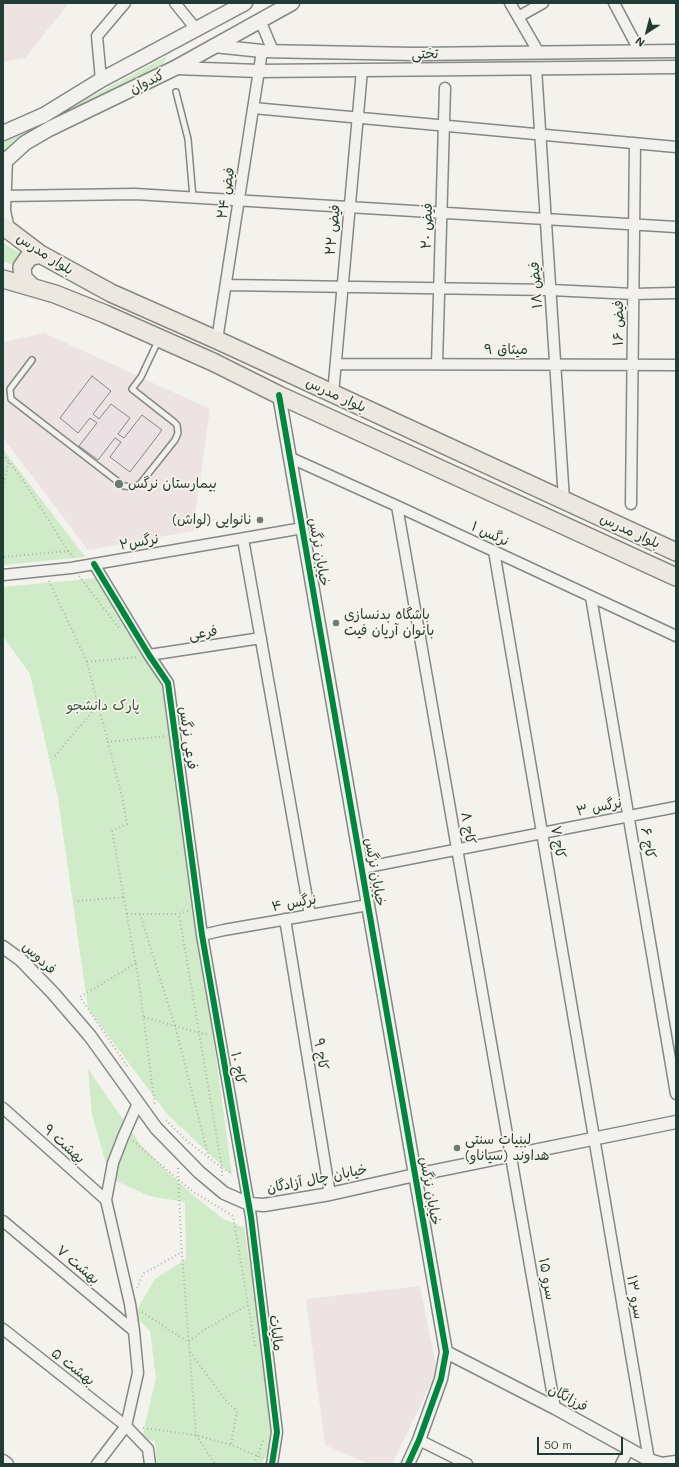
<!DOCTYPE html>
<html>
<head>
<meta charset="utf-8">
<style>
  body { margin:0 }
  #map { position:relative; width:679px; height:1467px; overflow:hidden; background:#f4f2ec; font-family:Mali,sans-serif }
  canvas { display:block }
  .frame { position:absolute; inset:0; border:4px solid #1f3d34; pointer-events:none }
  .north { position:absolute; left:627px; top:12px; width:40px; height:40px; -webkit-text-stroke:3px #f7f3e8; paint-order:stroke; rotate:216deg; font-size:11px; font-weight:700; line-height:16px; text-align:center; color:#1f3d34 }
  .north::after { content:''; display:block; margin:auto; width:14px; height:18px; background:#1f3d34; clip-path:polygon(50% 0,100% 100%,50% 72%,0 100%) }
  .scale { position:absolute; left:537px; top:1437px; width:86px; height:18px; box-sizing:border-box; border:2px solid #1f3d34; border-top:0; padding-left:5px; font-size:12px; line-height:14px; white-space:nowrap; color:#1f3d34; -webkit-text-stroke:3px #f7f3e8; paint-order:stroke }
</style>
</head>
<body>
<div id="map">
<canvas width="679" height="1467"></canvas>
<div class="frame"></div>
<div class="north">N</div>
<div class="scale">50 m</div>
</div>
<script>
const c = document.querySelector('canvas').getContext('2d');
c.lineJoin = 'round';
function paint(path, color) { c.fillStyle = color; c.fill(path, 'evenodd'); }
const poly = rows => new Path2D(rows.map(r => 'M' + r).join(''));
function trace(path, color, width, dash) { c.strokeStyle = color; c.lineWidth = width; c.lineCap = dash ? 'butt' : 'round'; c.setLineDash(dash || []); c.stroke(path); }
function write(font, color, halo, rows, align = 'center') {
  c.font = font + ' Mali,"Playpen Sans Arabic",sans-serif'; c.lineWidth = 3.5; c.setLineDash([]); c.textBaseline = 'middle'; c.strokeStyle = halo; c.fillStyle = color; for (const [text, x, y, turn = 0] of rows) {
    c.save(); c.translate(x, y); c.rotate((+turn || 0) * Math.PI / 180); c.textAlign = isNaN(turn) ? turn : align; if (halo) c.strokeText(text, 0, 0); c.fillText(text, 0, 0); c.restore();
  }
}
const built = poly([
  [3,3,69,3,25,58,3,62],
  [44,333,210,409,193,531,88,550,3,438,3,342],
  [420,1286,437,1371,392,1464,369,1464,325,1445,306,1299]
]);
const green = poly([
  [167,56,164,63,7,153,3,158,3,142,25,132],
  [3,243,20,253,15,266,3,261],
  [3,449,85,557,3,565],
  [98,578,165,683,232,1175,168,1115,88,1009,58,798,30,674,3,636,3,587],
  [88,1069,141,1145,170,1174,193,1195,223,1219,244,1227,276,1432,262,1464,157,1464,155,1441,142,1438,156,1378,150,1331,134,1315,155,1279,186,1259,185,1202,149,1196,110,1178,92,1114]
]);
const building = poly([
  [92,376,111,391,93,414,99,419,111,404,130,418,118,434,124,438,142,415,162,430,130,472,110,457,121,442,115,438,98,460,79,446,97,423,90,418,78,433,60,418,92,376]
]);
const path = poly([
  [3,454,25,483,68,551,3,557],
  [3,487,9,461],
  [68,551,74,557],
  [79,576,119,628],
  [49,581,87,662,123,801,127,824,112,831,139,983,155,1106],
  [87,662,138,657],
  [107,742,166,736],
  [55,756,98,705],
  [78,901,124,897],
  [127,914,179,914],
  [140,914,175,1026,209,1158],
  [144,1017,199,1033,208,1034],
  [127,1066,80,997,136,963],
  [166,1120,187,1141,222,1168,179,914,188,911],
  [133,1141,192,1191,233,1216,255,1346],
  [178,1168,181,1240,196,1435,215,1464],
  [222,1176,222,1168,232,1173],
  [137,1288,143,1274,182,1252],
  [142,1312,188,1342,204,1330,248,1305],
  [190,1352,227,1402,237,1411,231,1445],
  [143,1428,196,1435,231,1445,263,1458],
  [256,1464,255,1461,264,1439]
]);
const service = poly([
  [176,92,188,139,193,198],
  [32,360,10,389,11,399,121,484,124,486,133,487,140,484,175,440,178,433,177,425,174,422,132,389,141,377,158,341]
]);
const minor = poly([
  [175,3,196,29],
  [510,3,539,53],
  [614,3,640,52],
  [518,17,543,3],
  [260,20,273,51],
  [536,68,564,500],
  [101,80,97,36,125,3],
  [253,108,676,147],
  [3,196,135,194,676,227],
  [226,285,551,290,633,294,676,293],
  [217,340,262,51],
  [336,364,676,365],
  [437,364,445,88],
  [333,394,362,70],
  [291,458,397,506,676,636],
  [631,504,635,143],
  [397,506,555,1408],
  [243,539,310,915],
  [494,551,649,1460],
  [94,564,149,655,168,683,202,935,251,1217,277,1432,272,1464],
  [3,575,71,568,303,528],
  [591,597,676,1094],
  [149,655,261,638],
  [362,868,676,807],
  [285,919,330,1194],
  [202,935,224,930,368,905],
  [3,1108,106,1200],
  [3,1221,134,1331],
  [3,1329,126,1426,148,1449,150,1464],
  [419,1440,467,1464],
  [97,1464,126,1426,138,1373,134,1331,130,1304,106,1200,113,1163,123,1137,138,1103],
  [621,1464,629,1449]
]);
const tertiary = poly([
  [214,46,262,51,414,54,676,51],
  [175,68,259,71,676,67],
  [279,395,446,1352,441,1379,419,1440,408,1464],
  [3,947,21,960,53,993,90,1036,156,1128,199,1172,224,1193,249,1204,264,1205,330,1194,415,1175,676,1122],
  [446,1352,555,1408,649,1460,662,1464,676,1462],
  [3,1461,7,1464]
]);
const secondary = poly([
  [3,133,44,115,101,80,245,3],
  [5,160,3,211,7,229],
  [3,163,25,143,49,129,175,68,292,3]
]);
const trunk = poly([
  [3,226,40,254,111,293,217,340,676,552],
  [3,279,55,294,105,314,213,362,279,395,676,577],
  [31,286,23,278,22,267,29,257,40,254]
]);
const cycleway = poly([
  [279,395,446,1352,441,1379,419,1440,408,1464],
  [94,564,149,655,168,683,202,935,251,1217,277,1432,272,1464]
]);
const markers = [
  [119,484,5,"#6a7c74"],
  [260,520,4,"#6a7c74"],
  [336,623,4,"#6a7c74"],
  [457,1148,4,"#6a7c74"]
];
const streetNames = [
  ["تختی",425,54,-1],
  ["کندوان",147,82,-26],
  ["فیض ۲۴",226,193,-81],
  ["فیض ۲۰",427,226,-88],
  ["فیض ۲۲",333,230,-84],
  ["بلوار مدرس",45,254,33],
  ["فیض ۱۸",536,285,-94],
  ["فیض ۱۶",619,323,-90],
  ["میثاق ۹",506,350],
  ["بلوار مدرس",336,395,25],
  ["بلوار مدرس",630,531,25],
  ["نرگس ۱",490,534,25],
  ["نرگس۲",139,542,-10],
  ["خیابان نرگس",319,552,80],
  ["فرعی",203,633,-9],
  ["فرعی نرگس",188,738,82],
  ["نرگس ۳",599,807,-11],
  ["کاج ۸",468,828,80],
  ["کاج ۷",558,842,80],
  ["کاج ۶",648,843,80],
  ["خیابان نرگس",375,872,80],
  ["نرگس ۴",294,903,-10],
  ["فردوس",39,958,43],
  ["کاج ۹",321,1054,81],
  ["کاج ۱۰",238,1068,80],
  ["بهشت ۹",64,1144,42],
  ["خیابان چال آزادگان",317,1179,-11],
  ["خیابان نرگس",430,1191,80],
  ["بهشت ۷",78,1265,40],
  ["سرو ۱۵",547,1279,80],
  ["سرو ۱۳",635,1297,80],
  ["مالیات",276,1333,83],
  ["بهشت ۵",73,1367,38],
  ["فرزانگان",568,1398,28]
];
const poiNames = [
  ["بیمارستان نرگس",128,484],
  ["نانوایی (لواش)",252,520,"right"],
  ["باشگاه بدنسازی",344,615],
  ["بانوان آریان فیت",344,631],
  ["لبنیات سنتی",465,1140],
  ["هداوند (سیاناو)",465,1156]
];
const parkNames = [
  ["پارک دانشجو",103,706]
];
paint(built, '#ece3e2');
paint(green, '#cfebc7');
paint(building, '#ebe0e4');
trace(building, '#848985', 1);
trace(service, '#848985', 8);
trace(minor, '#848985', 13);
trace(tertiary, '#848985', 15);
trace(secondary, '#848985', 17);
trace(trunk, '#848985', 20);
trace(path, '#b0b2ae', 2, [1, 3]);
trace(service, '#f2f1ed', 5);
trace(minor, '#f2f1ed', 10);
trace(tertiary, '#f2f1ed', 12);
trace(secondary, '#f2f1ed', 14);
trace(trunk, '#ede8df', 17);
trace(cycleway, '#00873e', 6);
for (const [x, y, r, color] of markers) { const dot = new Path2D(); dot.arc(x, y, r, 0, 2 * Math.PI); c.fillStyle = color; c.fill(dot); trace(dot, '#f7f3e8', 1.5); }
write('14px', '#1f3d34', '#f7f3e8', streetNames);
write('14px', '#1f3d34', '#f7f3e8', poiNames, 'left');
write('14px', '#355645', '#f7f3e8', parkNames);
</script>
</body>
</html>
